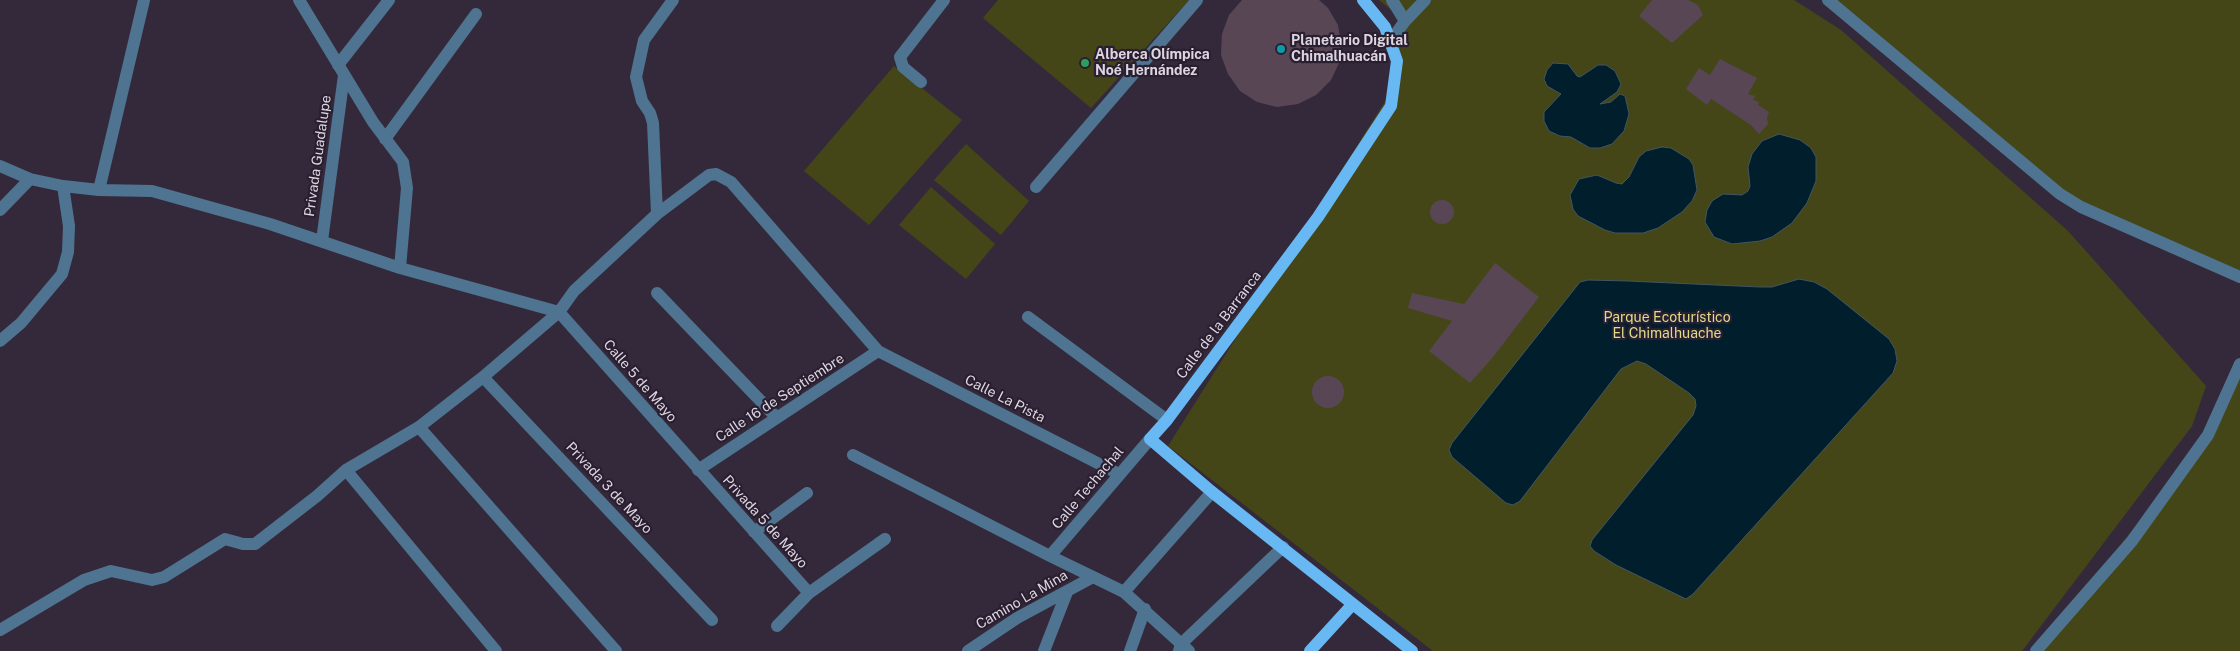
<!DOCTYPE html>
<html>
<head>
<meta charset="utf-8">
<style>
  body { margin:0 }
  canvas { display:block; background:#34293a }
</style>
</head>
<body>
<canvas width="2240" height="651"></canvas>
<script>
const c = document.querySelector('canvas').getContext('2d');
c.lineJoin = 'round';
function paint(path, color) { c.fillStyle = color; c.fill(path, 'evenodd'); }
const poly = rows => new Path2D(rows.map(r => 'M' + r).join(''));
function trace(path, color, width, dash) { c.strokeStyle = color; c.lineWidth = width; c.lineCap = dash ? 'butt' : 'round'; c.setLineDash(dash || []); c.stroke(path); }
function write(font, color, halo, rows, align = 'center') {
  c.font = font + ' "Public Sans",sans-serif'; c.lineWidth = 4.5; c.setLineDash([]); c.textBaseline = 'middle'; c.strokeStyle = halo; c.fillStyle = color; for (const [text, x, y, turn = 0] of rows) {
    c.save(); c.translate(x, y); c.rotate((+turn || 0) * Math.PI / 180); c.textAlign = isNaN(turn) ? turn : align; if (halo) c.strokeText(text, 0, 0); c.fillText(text, 0, 0); c.restore();
  }
}
const green = poly([
  [998,0,1189,0,1091,108,983,18],
  [1379,0,1794,0,1841,30,2068,231,2206,386,2192,426,2022,651,1433,651,1168,446,1396,84,1394,42,1405,21],
  [1828,0,2240,0,2240,277,2060,194],
  [894,66,962,120,869,225,804,171],
  [966,144,1029,201,1001,235,934,180],
  [931,187,995,244,966,279,899,225],
  [2240,365,2240,651,2036,651,2208,435]
]);
const water = poly([
  [1553,63,1568,64,1577,76,1580,77,1598,65,1606,65,1615,71,1621,84,1617,92,1600,104,1611,102,1620,94,1625,96,1629,114,1624,131,1612,144,1600,148,1590,148,1571,137,1560,136,1549,131,1544,121,1544,112,1561,94,1547,86,1544,79,1547,70,1553,63],
  [1779,134,1800,140,1811,148,1816,157,1816,181,1807,203,1792,223,1772,237,1760,241,1732,244,1714,237,1705,222,1707,210,1712,201,1723,194,1742,195,1748,191,1750,186,1748,167,1752,154,1762,141,1779,134],
  [1662,147,1671,148,1689,159,1693,165,1697,190,1692,201,1682,212,1658,228,1643,233,1615,233,1605,230,1578,216,1573,209,1570,195,1579,179,1597,175,1616,183,1622,184,1629,177,1639,157,1646,151,1662,147],
  [1799,279,1814,282,1827,289,1889,339,1895,349,1897,361,1893,373,1693,594,1686,599,1616,565,1594,551,1590,546,1592,540,1693,415,1696,406,1695,399,1689,393,1646,364,1637,361,1621,369,1520,501,1513,505,1506,503,1452,457,1449,450,1452,443,1580,282,1588,280,1628,281,1760,287,1772,287,1799,279]
]);
const building = poly([
  [1242,0,1319,0,1328,8,1338,25,1341,44,1339,63,1331,80,1316,95,1298,104,1277,107,1257,102,1240,91,1228,74,1221,55,1222,34,1229,15],
  [1652,0,1688,0,1698,5,1703,15,1672,43,1639,16],
  [1720,59,1757,78,1748,94,1755,96,1753,100,1759,102,1758,105,1769,112,1767,118,1768,124,1759,134,1751,125,1711,99,1707,105,1686,89,1699,68,1710,75],
  '1430 212a12 12 0 1 1 24 0a12 12 0 1 1-24 0Z',
  [1495,263,1539,297,1493,357,1470,383,1429,351,1452,321,1408,308,1412,293,1464,304],
  '1312 392a16 16 0 1 1 32 0a16 16 0 1 1-32 0Z'
]);
const minor = poly([
  [299,0,373,122,403,162,407,188,400,268],
  [1828,0,2060,194,2081,207,2240,277],
  [1405,21,1425,0],
  [1390,42,1405,21,1392,0],
  [338,65,389,0],
  [921,82,903,67,900,57,944,0],
  [385,139,476,14],
  [0,166,30,179,63,186,99,190,152,191,270,224,400,268,559,312],
  [1036,187,1197,0],
  [99,190,144,0],
  [0,210,30,179],
  [657,214,653,123,650,113,642,101,636,77,644,40,673,0],
  [322,241,344,75],
  [657,293,777,418],
  [559,312,809,593],
  [1028,317,1167,420],
  [0,341,21,323,62,274,68,252,69,226,63,186],
  [483,377,712,620],
  [419,427,616,651],
  [853,455,1050,556,1124,592,1189,651],
  [346,470,496,651],
  [698,470,878,351],
  [754,532,807,493],
  [1050,556,1150,439],
  [1124,592,1212,492],
  [777,626,809,593,885,539],
  [0,630,84,580,111,571,152,580,164,577,225,539,243,544,255,544,317,496,346,470,419,427,483,377,559,312,574,291,657,214,709,175,716,174,731,182,878,351,1119,474],
  [968,651,1017,618,1093,577],
  [1044,651,1067,592],
  [1130,651,1145,609],
  [1179,651,1181,644,1283,547],
  [2036,651,2132,541,2208,435,2240,364]
]);
const major = poly([
  [1363,0,1385,27,1397,61,1391,106,1318,217,1167,420,1150,439,1212,492,1412,651],
  [1310,651,1352,605]
]);
const markers = [
  [1281,49,5,"#0f9aa8"],
  [1085,63,5,"#2e9e5b"]
];
const poiNames = [
  ["Planetario Digital",1291,41],
  ["Chimalhuacán",1291,57],
  ["Alberca Olímpica",1095,55],
  ["Noé Hernández",1095,71]
];
const streetNames = [
  ["Privada Guadalupe",318,156,-82],
  ["Calle de la Barranca",1219,325,-53],
  ["Calle 5 de Mayo",640,381,49],
  ["Calle 16 de Septiembre",780,398,-33],
  ["Calle La Pista",1005,399,27],
  ["Privada 3 de Mayo",609,488,47],
  ["Calle Techachal",1088,488,-50],
  ["Privada 5 de Mayo",765,522,48],
  ["Camino La Mina",1022,600,-30]
];
const parkNames = [
  ["Parque Ecoturístico",1667,318],
  ["El Chimalhuache",1667,334]
];
paint(green, '#444618');
paint(water, '#001e2b');
trace(water, '#425562', 1);
paint(building, '#584655');
trace(minor, '#4e7491', 12);
trace(major, '#68b8f4', 12);
for (const [x, y, r, color] of markers) { const dot = new Path2D(); dot.arc(x, y, r, 0, 2 * Math.PI); c.fillStyle = color; c.fill(dot); trace(dot, '#2a1f30', 2); }
write('bold 14px', '#ddd6e1', '#2a1f30', poiNames, 'left');
write('14px', '#ddd6e1', '#2a1f30', streetNames);
write('14px', '#d9de89', '#2a1f30', parkNames);
</script>
</body>
</html>
